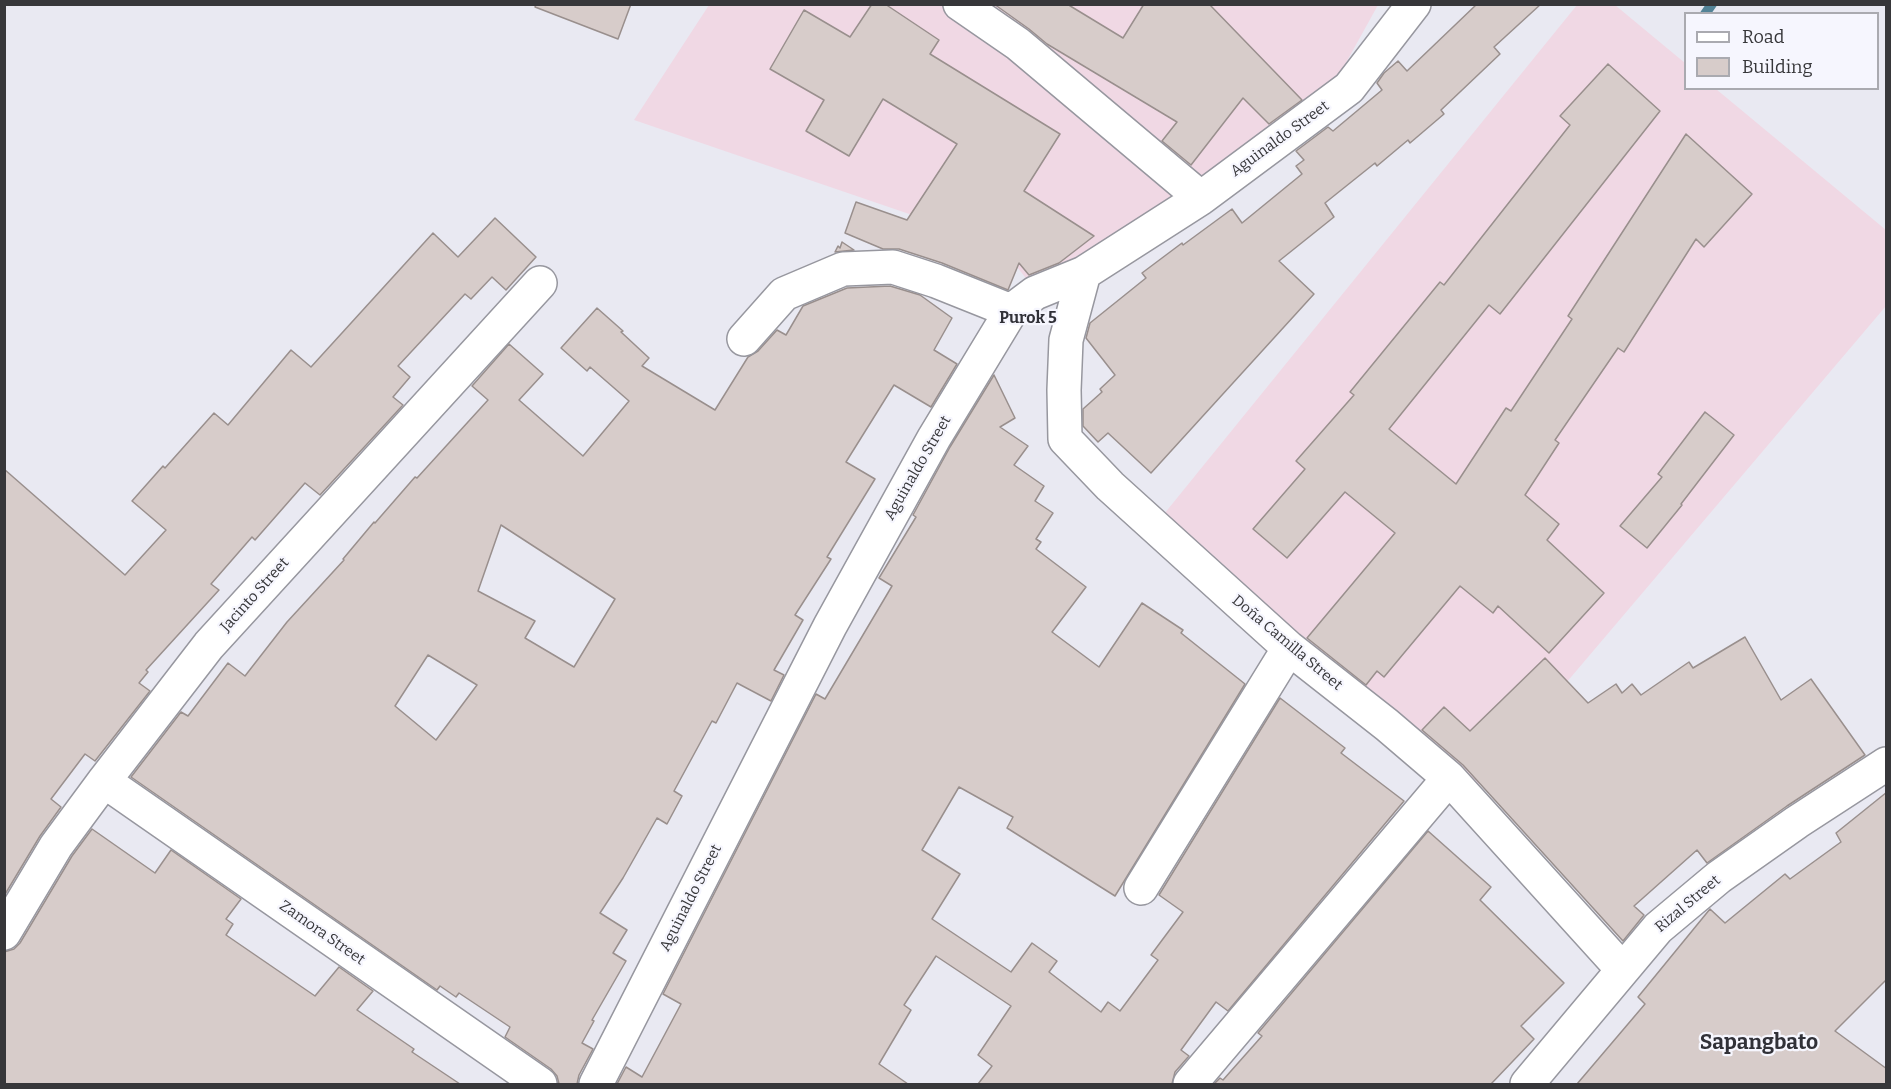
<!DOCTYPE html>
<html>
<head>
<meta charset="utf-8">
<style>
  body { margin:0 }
  #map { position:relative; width:1891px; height:1089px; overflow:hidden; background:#e9e9f2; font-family:Bitter,serif }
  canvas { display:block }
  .frame { position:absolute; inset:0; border:6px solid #37373a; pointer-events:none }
  .legend { position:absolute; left:1684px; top:12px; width:195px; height:78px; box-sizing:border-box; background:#f6f6fe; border:2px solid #aaaab0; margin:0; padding:8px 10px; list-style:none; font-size:18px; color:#37373a }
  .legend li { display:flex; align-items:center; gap:12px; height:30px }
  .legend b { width:30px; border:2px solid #aaaab0 }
</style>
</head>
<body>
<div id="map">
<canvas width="1891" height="1089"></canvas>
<div class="frame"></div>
<ul class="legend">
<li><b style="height:8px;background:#fff"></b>Road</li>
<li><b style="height:16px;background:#d7ccca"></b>Building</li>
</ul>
</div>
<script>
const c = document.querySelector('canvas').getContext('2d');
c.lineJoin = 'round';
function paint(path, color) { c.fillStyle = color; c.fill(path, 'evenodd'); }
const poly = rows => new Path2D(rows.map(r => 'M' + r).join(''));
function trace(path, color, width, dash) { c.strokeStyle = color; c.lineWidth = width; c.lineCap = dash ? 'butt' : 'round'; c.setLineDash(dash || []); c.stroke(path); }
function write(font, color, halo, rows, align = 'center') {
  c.font = font + ' Bitter,serif'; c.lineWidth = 4.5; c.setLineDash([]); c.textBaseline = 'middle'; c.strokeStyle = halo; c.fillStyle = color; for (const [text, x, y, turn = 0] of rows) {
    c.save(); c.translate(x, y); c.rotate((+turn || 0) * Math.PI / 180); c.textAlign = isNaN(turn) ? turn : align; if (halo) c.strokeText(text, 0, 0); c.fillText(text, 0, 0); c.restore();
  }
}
const education = poly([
  [709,5,1378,5,1332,88,1240,152,1032,286,1010,258,918,217,634,120],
  [1577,5,1615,5,1685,63,1686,88,1716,89,1886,230,1886,306,1465,802,1147,535]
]);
const stream = poly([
  [1705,14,1712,4]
]);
const building = poly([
  [536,4,631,4,618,39,535,7,536,4],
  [872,4,885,4,939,40,930,54,1060,134,1024,191,1094,236,1059,263,1029,275,1019,263,1008,290,942,263,899,249,883,249,845,233,856,202,907,220,957,144,883,99,849,156,806,131,824,100,770,69,804,10,850,37,872,4],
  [994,4,1067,4,1123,38,1144,4,1209,4,1302,100,1269,124,1243,98,1191,165,1162,141,1177,122,1047,44,1029,29,994,4],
  [1477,4,1541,4,1494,47,1500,54,1441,110,1444,114,1410,143,1408,140,1377,166,1375,163,1325,203,1334,217,1279,261,1314,294,1151,473,1108,433,1098,442,1083,426,1083,409,1102,392,1100,389,1115,375,1086,338,1090,323,1146,278,1142,273,1182,243,1183,245,1232,209,1242,223,1302,174,1296,166,1304,160,1296,151,1328,127,1333,131,1382,90,1377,83,1384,73,1398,61,1407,71,1477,4],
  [1608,64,1660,111,1500,314,1489,305,1389,429,1456,484,1506,408,1511,411,1572,319,1568,316,1686,134,1752,194,1704,247,1696,239,1624,352,1618,348,1555,440,1559,443,1525,495,1559,524,1547,540,1604,593,1549,653,1498,606,1493,613,1460,586,1384,677,1377,671,1366,685,1307,638,1395,533,1345,492,1287,558,1253,529,1305,469,1296,461,1354,395,1350,392,1440,282,1444,285,1570,125,1560,116,1608,64],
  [495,218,536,257,506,290,492,277,471,299,465,294,398,366,410,377,393,397,403,405,320,495,305,483,255,540,252,537,211,584,219,590,146,670,148,672,139,683,150,691,95,761,85,754,51,799,61,807,40,836,4,896,4,469,125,575,166,530,132,501,163,466,165,468,214,413,228,425,291,350,311,367,433,233,458,257,495,218],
  [842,242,854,250,835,252,838,246,840,248,842,242],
  [890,286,920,295,952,318,934,350,957,364,931,407,894,385,846,462,875,479,827,557,831,559,795,615,803,620,774,670,784,675,771,701,737,683,716,723,712,721,674,791,682,796,667,824,657,818,623,878,600,913,627,930,613,953,626,961,592,1020,594,1021,582,1043,593,1049,579,1075,577,1084,559,1084,557,1076,551,1069,505,1037,510,1027,459,993,456,997,440,986,437,990,131,777,181,712,188,716,228,663,245,676,287,622,344,560,343,559,374,522,375,523,415,477,417,478,488,400,472,386,509,344,543,374,519,400,583,456,629,401,590,367,587,371,561,348,597,308,623,331,621,332,649,358,642,366,715,410,748,357,758,351,777,330,786,335,803,306,847,288,890,286],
  [501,525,615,599,574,667,525,638,535,621,478,591,501,525],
  [428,655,477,685,436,740,395,706,428,655],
  [994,375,1015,418,1000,427,1028,446,1014,465,1044,486,1035,501,1053,513,1036,539,1041,542,1036,549,1086,587,1052,632,1099,667,1142,603,1183,630,1181,633,1245,684,1115,896,1007,828,1013,817,959,787,922,850,960,874,932,919,1011,972,1032,943,1057,961,1049,972,1101,1012,1108,1002,1120,1011,1158,960,1151,955,1183,912,1159,895,1280,698,1345,748,1341,753,1404,801,1228,1011,1216,1002,1181,1050,1189,1056,1175,1072,1172,1084,978,1084,992,1066,978,1055,1011,1006,936,956,904,1005,911,1010,879,1064,908,1084,617,1084,626,1067,642,1077,681,1004,663,994,816,694,825,699,892,586,879,578,916,517,913,515,950,447,994,375],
  [1705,412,1734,435,1681,504,1682,505,1647,548,1620,526,1662,477,1658,474,1705,412],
  [1745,637,1781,700,1811,679,1865,755,1787,806,1707,863,1697,850,1634,906,1644,915,1623,941,1463,765,1422,730,1444,707,1470,731,1545,658,1588,703,1616,684,1622,693,1632,684,1641,695,1689,662,1693,668,1745,637],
  [1887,792,1887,979,1835,1031,1887,1069,1887,1084,1577,1084,1645,1004,1638,997,1710,909,1725,923,1785,874,1790,879,1841,842,1836,833,1887,792],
  [92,829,155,873,171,850,241,899,226,919,233,924,226,935,315,996,339,967,373,991,357,1010,414,1049,412,1052,460,1084,4,1084,4,952,14,949,20,943,72,856,92,829],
  [1428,831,1491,887,1480,900,1564,983,1521,1026,1534,1039,1491,1084,1214,1084,1220,1078,1223,1080,1262,1036,1258,1033,1428,831]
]);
const minor = poly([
  [960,4,1018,44,1201,198],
  [1084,273,1066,340,1064,390,1065,439,1110,486,1289,648,1387,725,1449,778,1622,969],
  [744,339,784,294,843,269,893,267,936,281,1011,311],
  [104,781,540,1084],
  [1141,888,1289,648],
  [4,933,56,846,104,781,209,645,540,283],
  [596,1084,830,626,934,438,1011,311,1035,293,1084,273,1201,198,1349,88,1414,4],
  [1190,1084,1449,778],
  [1527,1084,1658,928,1719,877,1797,822,1886,764]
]);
const streetNames = [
  ["Aguinaldo Street",1280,139,-36],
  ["Aguinaldo Street",918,468,-60],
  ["Jacinto Street",255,595,-48],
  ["Doña Camilla Street",1287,643,40],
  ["Aguinaldo Street",691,898,-63],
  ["Rizal Street",1688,904,-40],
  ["Zamora Street",322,933,35]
];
const neighbourhoodNames = [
  ["Purok 5",1028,319]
];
const districtNames = [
  ["Sapangbato",1759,1043]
];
paint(education, '#f0d8e4');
trace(stream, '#538397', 10);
paint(building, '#d7ccca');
trace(building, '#998f8d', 1.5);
trace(minor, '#97979f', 36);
trace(minor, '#fff', 33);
write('15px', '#37373a', '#f6f6fe', streetNames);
write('bold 16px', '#313138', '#f6f6fe', neighbourhoodNames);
write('bold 21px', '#313138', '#f6f6fe', districtNames);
</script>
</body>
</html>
